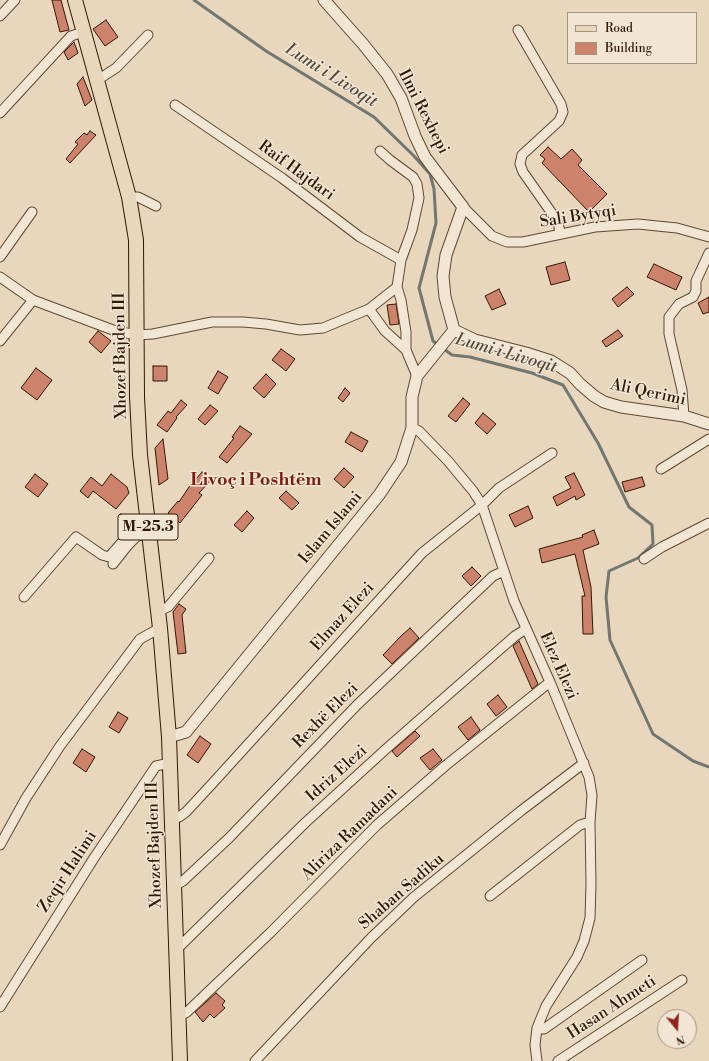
<!DOCTYPE html>
<html>
<head>
<meta charset="utf-8">
<style>
  body { margin:0 }
  #map { position:relative; width:709px; height:1061px; overflow:hidden; background:#e9d7bd; font-family:"Libre Bodoni",serif }
  canvas { display:block }
  .legend { position:absolute; left:567px; top:12px; width:130px; height:52px; box-sizing:border-box; background:#f1e5d4; border:1px solid #a49380; margin:0; padding:5px 7px; list-style:none; font-size:12px; color:#311803 }
  .legend li { display:flex; align-items:center; gap:8px; height:20px }
  .legend b { width:20px; border:1px solid #a49380 }
  .north { position:absolute; left:657px; top:1009px; width:40px; height:40px; box-sizing:border-box; background:#f1e5d4; border:1px solid #a49380; border-radius:50%; rotate:162deg; font-size:11px; font-weight:700; line-height:16px; text-align:center; color:#311803 }
  .north::after { content:''; display:block; margin:auto; width:14px; height:18px; background:#8f2418; clip-path:polygon(50% 0,100% 100%,50% 72%,0 100%) }
</style>
</head>
<body>
<div id="map">
<canvas width="709" height="1061"></canvas>
<ul class="legend">
<li><b style="height:5px;background:#e9d7bd"></b>Road</li>
<li><b style="height:11px;background:#cc826b"></b>Building</li>
</ul>
<div class="north">N</div>
</div>
<script>
const c = document.querySelector('canvas').getContext('2d');
c.lineJoin = 'round';
const poly = rows => new Path2D(rows.map(r => 'M' + r).join(''));
function trace(path, color, width, dash) { c.strokeStyle = color; c.lineWidth = width; c.lineCap = dash ? 'butt' : 'round'; c.setLineDash(dash || []); c.stroke(path); }
function paint(path, color) { c.fillStyle = color; c.fill(path, 'evenodd'); }
function write(font, color, halo, rows, align = 'center') {
  c.font = font + ' "Libre Bodoni",serif'; c.lineWidth = 3; c.setLineDash([]); c.textBaseline = 'middle'; c.strokeStyle = halo; c.fillStyle = color; for (const [text, x, y, turn = 0] of rows) {
    c.save(); c.translate(x, y); c.rotate((+turn || 0) * Math.PI / 180); c.textAlign = isNaN(turn) ? turn : align; if (halo) c.strokeText(text, 0, 0); c.fillText(text, 0, 0); c.restore();
  }
}
const stream = poly([
  [194,0,266,51,374,117,414,156,430,174,434,189,436,223,419,288,433,341,452,355,470,357,532,373,563,385,598,443,629,507,652,525,653,544,638,558,609,571,606,597,610,640,653,734,693,761,709,767]
]);
const building = poly([
  [52,0,61,0,69,30,60,32,52,0],
  [106,20,118,37,105,46,93,29,106,20],
  [74,42,78,53,68,60,64,52,74,42],
  [83,77,92,100,85,106,77,84,83,77],
  [90,131,96,135,70,163,66,159,78,144,75,142,84,133,87,135,90,131],
  [548,147,561,159,572,149,582,160,578,165,607,194,589,212,542,163,545,159,540,155,548,147],
  [565,262,570,280,551,285,546,267,565,262],
  [654,264,682,277,676,290,647,277,654,264],
  [627,287,634,294,618,307,612,299,627,287],
  [499,289,506,304,492,310,485,296,499,289],
  [709,297,709,312,703,314,698,303,709,297],
  [396,304,399,324,390,325,387,305,396,304],
  [618,330,623,336,606,347,602,341,618,330],
  [98,331,111,341,101,353,89,342,98,331],
  [281,349,295,359,286,371,272,360,281,349],
  [153,366,167,366,167,381,153,381,153,366],
  [36,368,52,380,37,400,21,388,36,368],
  [218,371,228,377,218,394,208,388,218,371],
  [266,374,276,384,264,398,253,388,266,374],
  [345,388,350,393,343,402,338,398,345,388],
  [463,398,470,404,456,422,448,416,463,398],
  [181,400,187,405,176,417,177,418,167,432,157,425,168,411,171,413,181,400],
  [210,405,218,411,205,425,198,419,210,405],
  [483,413,496,424,487,434,475,423,483,413],
  [240,426,252,434,227,463,219,457,234,438,232,437,240,426],
  [351,432,368,441,362,452,345,442,351,432],
  [163,439,168,479,159,485,155,448,163,439],
  [344,468,354,477,344,488,334,479,344,468],
  [202,472,211,480,199,493,202,495,180,523,168,513,178,501,179,502,189,487,202,472],
  [574,473,585,495,576,500,575,496,557,506,553,497,571,488,565,477,574,473],
  [35,474,48,484,38,497,25,487,35,474],
  [111,474,127,487,129,493,116,509,93,491,88,498,80,491,91,477,102,486,111,474],
  [642,477,645,486,625,492,622,482,642,477],
  [286,491,299,503,292,510,279,498,286,491],
  [528,506,533,518,515,527,509,515,528,506],
  [247,511,254,518,242,532,234,525,247,511],
  [594,530,599,544,583,550,591,587,593,634,583,634,582,596,585,596,575,554,542,563,539,549,583,537,582,535,594,530],
  [472,567,481,576,471,586,462,576,472,567],
  [179,604,186,609,182,615,186,653,178,654,173,612,179,604],
  [410,628,419,638,392,664,383,655,401,636,410,628],
  [519,641,538,684,532,689,513,646,519,641],
  [498,695,507,707,496,716,487,704,498,695],
  [118,712,128,718,119,733,109,727,118,712],
  [471,717,480,730,468,740,458,727,471,717],
  [415,731,420,736,397,757,392,751,415,731],
  [200,736,211,744,198,763,187,755,200,736],
  [82,749,95,757,86,772,73,763,82,749],
  [433,749,442,760,430,770,420,758,433,749],
  [216,993,225,1001,222,1005,225,1008,214,1018,210,1014,203,1022,195,1012,216,993]
]);
const minor = poly([
  [0,16,15,0],
  [518,30,561,104,563,112,559,121,522,155,520,164,523,172,558,222,560,233],
  [96,81,116,68,148,35],
  [175,105,282,178,360,237,401,260],
  [0,113,71,36,83,32],
  [129,197,138,197,156,206],
  [463,207,492,236,507,242,523,242,595,227,638,224,677,228,709,237],
  [0,257,32,212],
  [0,277,33,300,113,330,136,335,153,334,212,322,243,322,266,324,300,330,323,328,369,309,397,287,401,260,412,230,419,198,417,184,413,177,390,160,380,151],
  [397,287,401,300,406,332,406,350],
  [369,309,385,331,406,350,417,376],
  [0,341,33,300],
  [684,416,682,390,669,334,669,317,679,304,693,297,696,291,696,281,709,253],
  [412,428,419,431,448,461,473,491,482,505,514,601,550,682,589,777,592,795,590,822,591,884,590,918,584,941,577,957,546,1006,537,1028,535,1045,537,1061],
  [661,469,709,439],
  [644,559,662,547,709,523],
  [113,564,128,545,137,536,149,534],
  [24,597,76,537,102,555,109,557,146,515],
  [158,611,168,607,209,558],
  [172,818,179,817,186,812,211,785,422,553,482,505,499,488,552,453],
  [0,845,26,798,60,746,140,639,160,628],
  [174,886,183,881,229,838,357,705,493,576,504,571],
  [490,896,580,825,590,822],
  [176,950,306,822,386,749,515,636,526,629],
  [0,1007,94,858,156,766,170,763],
  [178,1017,187,1012,271,932,377,825,445,766,550,682],
  [537,1028,544,1029,642,960],
  [255,1061,371,938,414,897,522,810,584,763],
  [558,1061,682,980]
]);
const tertiary = poly([
  [324,0,363,44,387,74,401,98,415,136,425,157,463,207,446,255,443,276,445,297,454,330],
  [454,330,475,340,526,353,551,361,570,373,580,384,594,396,604,402,621,407,684,416,709,424],
  [169,737,186,732,379,495,401,462,412,428,412,397,417,376,454,330]
]);
const primary = poly([
  [75,0,129,197,136,240,137,397,140,455,160,628,169,737,180,1061]
]);
const shields = [
  [148,527,60]
];
const shieldNames = [
  ["M-25.3",148,527]
];
const streetNames = [
  ["Ilmi Rexhepi",423,112,63],
  ["Raif Hajdari",296,171,36],
  ["Sali Bytyqi",578,217,-9],
  ["Xhozef Bajden III",121,356,-91],
  ["Ali Qerimi",648,393,12],
  ["Islam Islami",331,528,-50],
  ["Elmaz Elezi",343,617,-48],
  ["Elez Elezi",558,666,66],
  ["Rexhë Elezi",326,716,-45],
  ["Idriz Elezi",337,774,-42],
  ["Aliriza Ramadani",350,834,-44],
  ["Xhozef Bajden III",155,845,-92],
  ["Zeqir Halimi",68,872,-57],
  ["Shaban Sadiku",402,892,-41],
  ["Hasan Ahmeti",612,1008,-33]
];
const waterNames = [
  ["Lumi i Livoqit",331,76,32],
  ["Lumi i Livoqit",506,354,16]
];
const quarterNames = [
  ["Livoç i Poshtëm",256,481]
];
trace(stream, '#717771', 3);
paint(building, '#cc826b');
trace(building, '#311803', 1);
trace(minor, '#5f4832', 11);
trace(tertiary, '#5f4832', 13);
trace(primary, '#311803', 16);
trace(minor, '#f1e5d4', 9);
trace(tertiary, '#f1e5d4', 11);
trace(primary, '#e9d7bd', 14);
for (const [x, y, w] of shields) { const box = new Path2D(); box.roundRect(x - w / 2, y - 13, w, 26, 3); c.fillStyle = '#f1e5d4'; c.fill(box); trace(box, '#311803', 1); }
write('bold 15px', '#311803', null, shieldNames);
write('16px', '#311803', '#f1e5d4', streetNames);
write('italic 17px', '#51483a', '#f1e5d4', waterNames);
write('bold 18px', '#7a1f14', '#f1e5d4', quarterNames);
</script>
</body>
</html>
